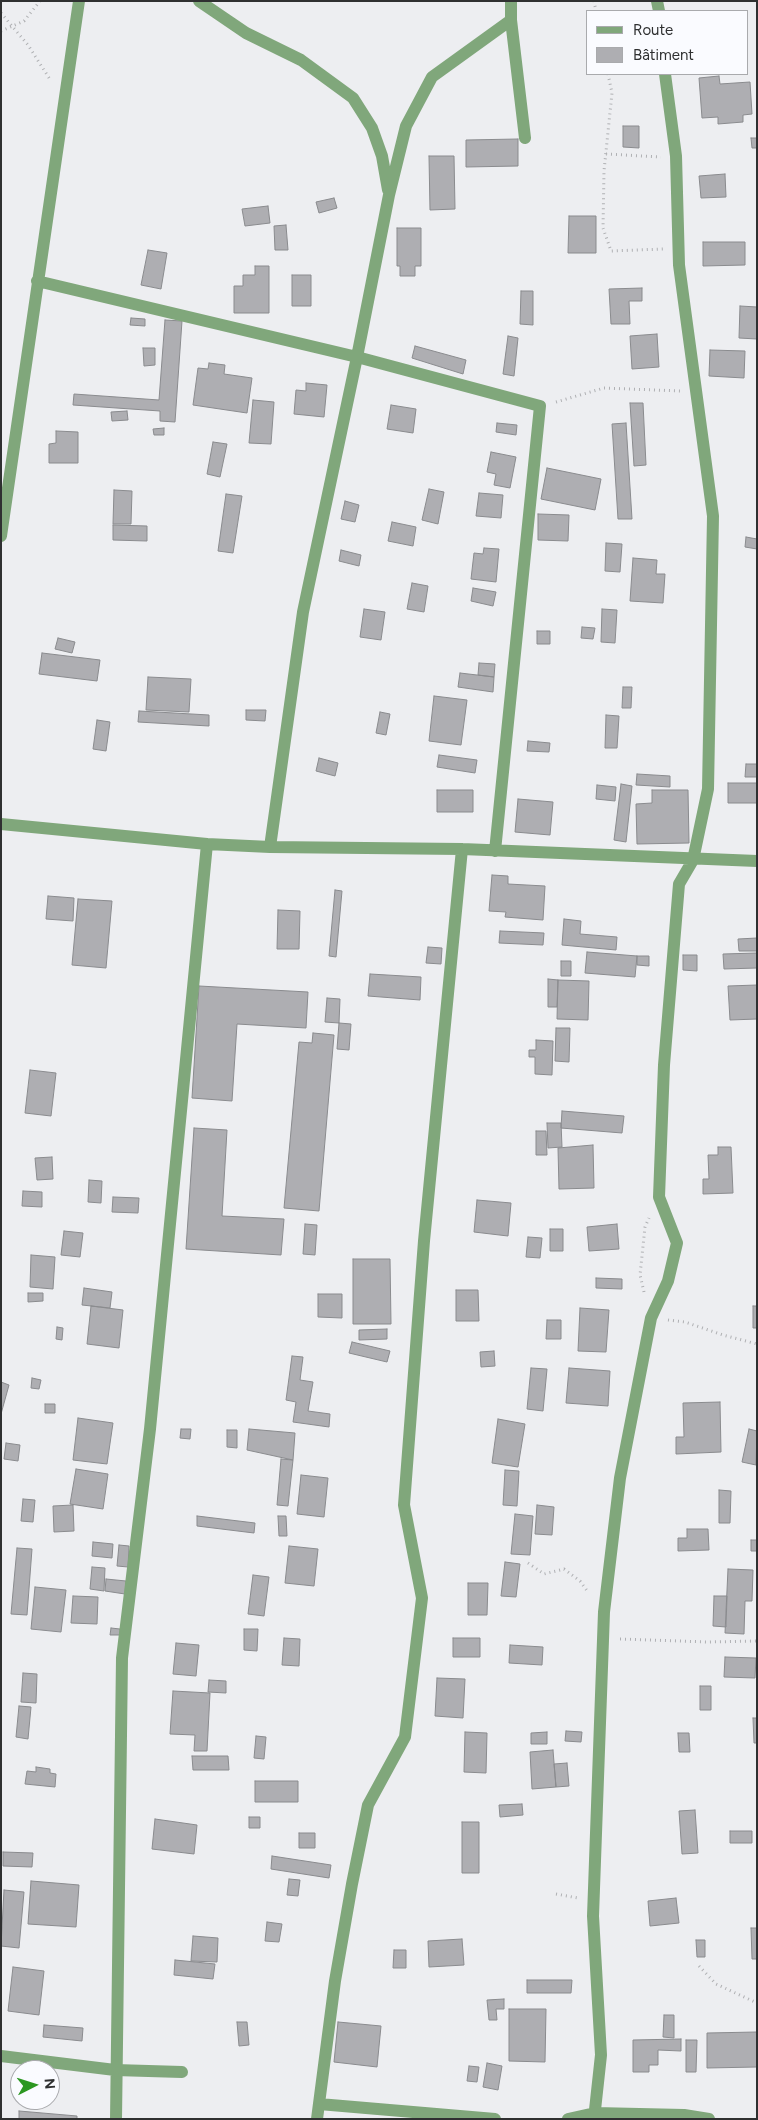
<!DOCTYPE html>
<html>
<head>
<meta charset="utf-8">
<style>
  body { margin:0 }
  #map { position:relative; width:758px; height:2120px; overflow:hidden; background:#edeef1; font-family:Figtree,sans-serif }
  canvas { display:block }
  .frame { position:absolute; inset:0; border:2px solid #2f3031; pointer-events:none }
  .legend { position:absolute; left:586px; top:10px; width:162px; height:65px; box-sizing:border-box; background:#fafbff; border:1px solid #a9aaad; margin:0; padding:6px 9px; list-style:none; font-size:15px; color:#2f3031 }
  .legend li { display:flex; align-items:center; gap:10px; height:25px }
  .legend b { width:25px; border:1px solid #a9aaad }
  .north { position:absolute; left:10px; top:2060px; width:50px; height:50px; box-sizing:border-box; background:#fafbff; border:1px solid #a9aaad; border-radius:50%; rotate:85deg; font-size:14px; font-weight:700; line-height:20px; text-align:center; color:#2f3031 }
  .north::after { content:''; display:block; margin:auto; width:18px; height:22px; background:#2c9721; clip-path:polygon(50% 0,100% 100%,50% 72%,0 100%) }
</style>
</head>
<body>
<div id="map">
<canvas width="758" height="2120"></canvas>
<div class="frame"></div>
<ul class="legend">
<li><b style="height:6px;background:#80a77b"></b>Route</li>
<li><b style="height:14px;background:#aeaeb2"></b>Bâtiment</li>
</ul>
<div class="north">N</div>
</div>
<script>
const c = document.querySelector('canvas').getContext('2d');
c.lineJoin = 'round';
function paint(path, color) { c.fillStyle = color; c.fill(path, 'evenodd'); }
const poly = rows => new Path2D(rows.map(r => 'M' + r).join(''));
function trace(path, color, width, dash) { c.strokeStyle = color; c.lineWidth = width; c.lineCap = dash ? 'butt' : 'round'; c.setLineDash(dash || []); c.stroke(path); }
const building = poly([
  [719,76,720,84,750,82,752,114,743,115,743,122,718,124,718,117,702,118,699,78,719,76],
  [623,126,639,126,639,148,623,147,623,126],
  [751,138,757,138,757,148,752,148,751,138],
  [518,139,518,166,466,167,466,140,518,139],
  [429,156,454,156,455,209,430,210,429,156],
  [725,174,726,197,701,198,699,176,725,174],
  [334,198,337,208,319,213,316,202,334,198],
  [268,206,270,223,245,226,242,209,268,206],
  [569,216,596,216,596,253,568,253,569,216],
  [286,225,288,250,275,250,274,226,286,225],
  [397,228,421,228,421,266,415,266,415,276,400,276,400,266,397,266,397,228],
  [703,242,745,242,745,265,703,266,703,242],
  [148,250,167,253,161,289,141,285,148,250],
  [255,266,269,266,269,313,234,313,234,286,243,286,243,275,255,275,255,266],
  [292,275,311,275,311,306,292,306,292,275],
  [642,288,642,301,629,301,630,324,611,324,609,289,642,288],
  [521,291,533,291,533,325,520,324,521,291],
  [740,306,757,307,757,339,739,338,740,306],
  [131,318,145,319,145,326,130,325,131,318],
  [165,320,182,321,175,422,160,421,160,411,73,405,74,394,159,400,165,320],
  [657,334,659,367,632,369,630,336,657,334],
  [508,336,518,338,514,376,503,374,508,336],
  [415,346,466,360,463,374,412,358,415,346],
  [143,348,155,348,155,365,144,366,143,348],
  [710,350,745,351,744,378,709,376,710,350],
  [209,363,225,365,224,374,252,378,247,413,193,405,198,368,208,369,209,363],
  [306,383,327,385,324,417,294,414,296,390,306,391,306,383],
  [253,400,274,402,271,444,249,443,253,400],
  [630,403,643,403,646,465,634,466,630,403],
  [391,405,416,409,413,433,387,429,391,405],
  [127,411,128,420,112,421,111,412,127,411],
  [497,423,517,425,516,435,496,432,497,423],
  [626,423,632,519,618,519,612,424,626,423],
  [164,428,164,435,154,435,153,429,164,428],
  [56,431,78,432,78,463,49,463,49,444,56,443,56,431],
  [213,442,227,444,220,477,207,474,213,442],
  [491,452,516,457,510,488,494,485,496,474,487,472,491,452],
  [547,468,601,479,595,510,541,499,547,468],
  [429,489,444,492,438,524,422,520,429,489],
  [114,490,132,491,131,524,113,524,114,490],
  [479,493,503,495,501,518,476,516,479,493],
  [226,494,242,496,233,553,218,551,226,494],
  [345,501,359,505,355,522,341,519,345,501],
  [538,514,569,515,568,541,538,540,538,514],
  [392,522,416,527,413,546,388,541,392,522],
  [113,525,147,526,147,541,113,540,113,525],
  [746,537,757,539,757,549,745,547,746,537],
  [606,543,622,544,620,572,605,571,606,543],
  [484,548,499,549,496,582,471,579,474,553,483,554,484,548],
  [341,550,361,555,359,566,339,561,341,550],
  [633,558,657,560,656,574,665,574,663,603,630,601,633,558],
  [412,583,428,586,424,612,407,609,412,583],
  [473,588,496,592,493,606,471,601,473,588],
  [364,609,385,612,381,640,360,637,364,609],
  [602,609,617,610,615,643,601,642,602,609],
  [582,627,595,628,593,639,581,638,582,627],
  [537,631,550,631,550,644,537,644,537,631],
  [58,638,75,642,72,653,55,649,58,638],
  [42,653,100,660,97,681,39,674,42,653],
  [479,663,495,664,494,677,478,675,479,663],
  [460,673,494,677,493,692,458,687,460,673],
  [148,677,191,679,189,712,146,710,148,677],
  [623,687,632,687,631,708,622,708,623,687],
  [434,696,467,700,461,745,429,741,434,696],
  [246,710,266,710,265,721,246,720,246,710],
  [139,711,209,715,209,726,138,722,139,711],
  [380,712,390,714,386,735,376,733,380,712],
  [606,715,619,716,617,748,605,748,606,715],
  [97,720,110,722,106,751,93,749,97,720],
  [528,741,550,743,549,752,527,751,528,741],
  [439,755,477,760,475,773,437,767,439,755],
  [319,758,338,763,335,776,316,771,319,758],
  [746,764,757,764,757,777,745,777,746,764],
  [637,774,670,776,670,787,636,785,637,774],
  [728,783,757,783,757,803,728,803,728,783],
  [621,784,632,786,626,842,614,840,621,784],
  [597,785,616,787,615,801,596,799,597,785],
  [437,790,473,790,473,812,437,812,437,790],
  [652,790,688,790,689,843,637,844,636,804,652,803,652,790],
  [518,799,553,802,550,835,515,832,518,799],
  [492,875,508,876,508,884,545,886,543,920,505,917,506,912,489,911,492,875],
  [335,890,342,891,336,957,329,956,335,890],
  [48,896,74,898,73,921,46,919,48,896],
  [78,899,112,901,106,968,72,965,78,899],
  [278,910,300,911,299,949,277,949,278,910],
  [564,919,581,921,580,934,617,937,616,950,562,945,564,919],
  [500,931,544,933,543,945,499,943,500,931],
  [757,938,757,951,739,951,738,939,757,938],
  [428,947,442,948,441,964,426,963,428,947],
  [587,952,637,956,635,977,585,973,587,952],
  [757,953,757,968,724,969,723,954,757,953],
  [683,955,697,955,697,971,683,970,683,955],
  [637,956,649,956,649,966,637,965,637,956],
  [561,961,571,961,571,976,561,976,561,961],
  [370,974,421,977,420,1000,368,996,370,974],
  [548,979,558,980,557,1007,548,1007,548,979],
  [558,980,589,981,588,1020,557,1019,558,980],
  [757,985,757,1019,730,1020,728,986,757,985],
  [199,986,308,992,306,1028,237,1024,232,1101,192,1098,199,986],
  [327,998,340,999,339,1023,325,1022,327,998],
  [339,1023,351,1024,349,1050,337,1049,339,1023],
  [556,1028,570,1028,569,1062,555,1061,556,1028],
  [313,1033,334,1035,319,1211,284,1208,299,1042,312,1043,313,1033],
  [536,1040,553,1041,552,1075,535,1074,535,1057,529,1057,529,1050,536,1050,536,1040],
  [30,1070,56,1073,51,1116,25,1113,30,1070],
  [562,1111,624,1116,622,1133,561,1128,562,1111],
  [547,1123,561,1123,562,1147,548,1148,547,1123],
  [194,1128,227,1130,222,1216,284,1219,281,1255,186,1249,194,1128],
  [536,1131,546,1131,547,1155,536,1155,536,1131],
  [593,1145,594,1188,559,1189,558,1148,593,1145],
  [718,1147,731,1147,733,1193,703,1194,703,1179,709,1179,708,1155,718,1155,718,1147],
  [52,1157,53,1179,37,1180,35,1158,52,1157],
  [89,1180,102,1181,101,1203,88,1202,89,1180],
  [23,1191,42,1192,42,1207,22,1206,23,1191],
  [113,1197,139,1198,138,1213,112,1212,113,1197],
  [477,1200,511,1203,508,1236,474,1232,477,1200],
  [305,1224,317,1225,315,1255,303,1254,305,1224],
  [617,1224,619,1249,589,1251,587,1227,617,1224],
  [550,1229,563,1229,563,1251,550,1251,550,1229],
  [64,1231,83,1233,80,1257,61,1255,64,1231],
  [528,1237,542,1238,540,1258,526,1257,528,1237],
  [31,1255,55,1257,53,1289,30,1287,31,1255],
  [353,1259,390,1259,391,1324,353,1324,353,1259],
  [596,1278,622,1279,622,1289,596,1288,596,1278],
  [84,1288,112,1292,110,1308,82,1305,84,1288],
  [456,1290,478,1290,479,1321,456,1321,456,1290],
  [28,1293,43,1293,43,1301,28,1302,28,1293],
  [318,1294,342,1294,342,1318,318,1317,318,1294],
  [91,1306,123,1310,119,1348,87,1344,91,1306],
  [753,1306,757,1306,757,1328,753,1328,753,1306],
  [580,1308,609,1310,606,1352,578,1351,580,1308],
  [547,1320,561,1320,561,1339,546,1339,547,1320],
  [57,1327,63,1328,62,1340,56,1339,57,1327],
  [387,1329,387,1339,359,1340,359,1330,387,1329],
  [352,1342,390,1351,387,1362,349,1353,352,1342],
  [494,1351,495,1366,481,1367,480,1352,494,1351],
  [292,1356,303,1357,300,1380,313,1382,308,1411,330,1414,329,1427,293,1422,296,1402,286,1400,292,1356],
  [531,1368,547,1369,543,1411,527,1409,531,1368],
  [569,1368,610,1371,608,1406,566,1403,569,1368],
  [32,1378,41,1380,39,1389,31,1388,32,1378],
  [1,1382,9,1385,1,1414,1,1382],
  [720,1402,721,1452,676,1454,676,1437,684,1437,683,1403,720,1402],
  [45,1404,55,1404,55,1413,45,1413,45,1404],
  [78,1418,113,1423,107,1464,73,1460,78,1418],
  [498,1419,525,1424,518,1467,492,1463,498,1419],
  [181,1429,191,1429,190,1439,180,1438,181,1429],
  [249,1429,295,1433,293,1460,247,1450,249,1429],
  [749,1429,757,1431,756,1465,742,1462,749,1429],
  [227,1430,237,1430,237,1448,227,1447,227,1430],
  [6,1443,20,1445,18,1461,4,1459,6,1443],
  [281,1459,293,1460,288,1506,277,1505,281,1459],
  [76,1469,108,1474,103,1509,70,1504,76,1469],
  [505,1470,519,1471,517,1506,503,1505,505,1470],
  [301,1475,328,1478,324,1517,297,1514,301,1475],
  [719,1490,731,1491,730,1523,719,1523,719,1490],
  [23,1499,35,1500,33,1522,21,1521,23,1499],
  [73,1505,74,1531,54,1532,53,1506,73,1505],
  [537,1505,554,1507,552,1535,535,1534,537,1505],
  [515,1514,533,1516,530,1555,511,1554,515,1514],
  [197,1516,255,1523,254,1533,197,1526,197,1516],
  [278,1516,286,1516,287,1536,279,1536,278,1516],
  [687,1529,708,1529,709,1550,678,1551,678,1538,687,1538,687,1529],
  [751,1540,757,1540,757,1551,751,1551,751,1540],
  [93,1542,113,1544,112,1558,92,1556,93,1542],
  [119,1545,129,1546,128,1567,117,1566,119,1545],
  [289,1546,318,1549,314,1586,285,1583,289,1546],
  [17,1548,32,1549,27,1615,11,1614,17,1548],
  [505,1562,520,1564,516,1597,501,1596,505,1562],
  [92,1567,105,1568,104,1591,90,1589,92,1567],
  [728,1569,753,1570,752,1601,745,1601,744,1634,725,1633,728,1569],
  [253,1575,269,1577,264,1616,248,1614,253,1575],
  [106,1579,126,1581,125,1594,105,1591,106,1579],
  [468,1583,488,1583,487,1615,468,1615,468,1583],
  [35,1587,66,1590,61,1632,31,1629,35,1587],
  [73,1596,98,1597,97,1624,71,1623,73,1596],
  [714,1596,727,1596,726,1627,713,1626,714,1596],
  [111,1628,120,1629,120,1635,110,1635,111,1628],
  [244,1629,258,1629,257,1651,244,1650,244,1629],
  [284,1638,300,1639,299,1666,282,1665,284,1638],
  [453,1638,480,1638,480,1657,453,1657,453,1638],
  [176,1643,199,1645,196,1676,173,1674,176,1643],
  [510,1645,543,1647,542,1665,509,1663,510,1645],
  [725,1657,756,1658,755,1678,724,1677,725,1657],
  [23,1673,37,1674,36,1703,21,1702,23,1673],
  [437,1678,465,1679,463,1718,435,1716,437,1678],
  [209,1680,226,1681,226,1693,208,1692,209,1680],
  [700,1686,711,1686,711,1710,700,1710,700,1686],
  [173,1691,210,1693,207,1751,194,1751,195,1735,170,1734,173,1691],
  [19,1706,31,1707,28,1739,16,1737,19,1706],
  [753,1718,757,1718,757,1743,754,1743,753,1718],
  [566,1731,582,1732,581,1742,565,1741,566,1731],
  [465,1732,487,1733,486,1773,464,1772,465,1732],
  [547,1732,547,1744,531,1744,531,1733,547,1732],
  [678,1733,689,1733,690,1752,679,1752,678,1733],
  [256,1736,266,1737,264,1759,254,1758,256,1736],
  [553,1750,556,1787,532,1789,530,1752,553,1750],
  [192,1756,228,1756,229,1770,193,1770,192,1756],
  [567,1763,569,1786,556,1787,554,1764,567,1763],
  [36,1767,50,1769,50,1773,56,1774,55,1787,25,1784,27,1771,36,1772,36,1767],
  [255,1781,298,1781,298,1802,255,1802,255,1781],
  [522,1804,523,1815,500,1817,499,1805,522,1804],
  [695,1810,698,1853,682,1854,679,1811,695,1810],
  [249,1817,260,1817,260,1828,249,1828,249,1817],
  [155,1819,197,1825,194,1854,152,1849,155,1819],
  [462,1822,479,1822,479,1873,462,1873,462,1822],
  [730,1831,752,1831,752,1843,730,1843,730,1831],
  [299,1833,315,1833,315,1848,299,1848,299,1833],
  [3,1852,33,1853,32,1867,3,1866,3,1852],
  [272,1856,331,1865,329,1878,271,1869,272,1856],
  [289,1879,300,1880,298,1896,287,1895,289,1879],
  [31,1881,79,1885,76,1927,28,1924,31,1881],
  [4,1890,24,1892,19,1948,1,1946,4,1890],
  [676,1898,679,1923,650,1926,648,1901,676,1898],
  [267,1922,282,1924,279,1942,265,1941,267,1922],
  [751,1928,757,1928,757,1959,752,1959,751,1928],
  [193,1936,218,1938,217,1962,191,1961,193,1936],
  [462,1939,464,1965,429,1967,428,1941,462,1939],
  [696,1940,705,1940,705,1957,697,1957,696,1940],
  [394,1950,406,1950,406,1968,393,1968,394,1950],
  [175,1960,215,1964,213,1979,174,1975,175,1960],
  [13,1967,44,1971,39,2015,8,2011,13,1967],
  [527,1980,572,1980,571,1993,527,1993,527,1980],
  [504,1999,504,2009,496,2009,497,2020,489,2020,487,2000,504,1999],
  [509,2009,546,2009,545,2062,509,2061,509,2009],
  [664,2015,674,2015,674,2038,663,2037,664,2015],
  [237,2022,247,2022,249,2045,239,2046,237,2022],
  [338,2022,381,2026,377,2067,334,2062,338,2022],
  [44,2025,83,2028,82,2041,43,2037,44,2025],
  [757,2032,757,2067,707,2068,707,2033,757,2032],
  [681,2039,681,2051,658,2050,658,2065,649,2065,649,2072,633,2072,633,2040,681,2039],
  [686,2040,697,2040,696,2072,686,2072,686,2040],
  [487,2063,502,2066,498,2090,483,2087,487,2063],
  [469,2066,479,2067,477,2082,467,2081,469,2066],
  [19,2111,77,2116,77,2119,19,2119,19,2111]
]);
const path = poly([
  [594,1,596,11],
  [1,13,28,45,51,81],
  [1,31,24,21,40,1],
  [608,74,612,93,604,171,603,228,611,251,663,249],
  [606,154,661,157],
  [556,402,604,388,680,391],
  [644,1292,640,1275,645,1227,649,1218],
  [668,1320,685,1322,723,1335,757,1344],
  [528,1563,544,1574,564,1569,580,1581,588,1592],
  [620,1639,708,1642,757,1641],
  [556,1894,578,1898],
  [699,1966,716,1984,757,2003]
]);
const minor = poly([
  [199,1,246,33,301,60,353,98,372,128,382,156,388,190],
  [511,1,511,20,525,138],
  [657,1,659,11],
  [37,281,357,357,540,406,495,851],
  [1,536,79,1],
  [1,824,207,844,270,847,462,849,757,861],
  [270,847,303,612,357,357,389,195,406,126,432,77,511,20],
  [1,2056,115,2070,182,2072],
  [319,2104,495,2119],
  [116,2119,122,1658,150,1429,207,844],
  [317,2119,335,1981,352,1884,368,1805,405,1737,422,1598,404,1505,424,1241,462,849],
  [568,2119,595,2113,684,2115,709,2119],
  [594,2119,601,2055,593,1916,604,1612,620,1478,651,1318,668,1281,677,1243,659,1197,664,1065,679,884,693,860,708,789,713,516,679,265,676,156,665,74]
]);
paint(building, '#aeaeb2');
trace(building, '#8a8b8e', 1);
trace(path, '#afb0b3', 3, [1, 4]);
trace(minor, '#80a77b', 12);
</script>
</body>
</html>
